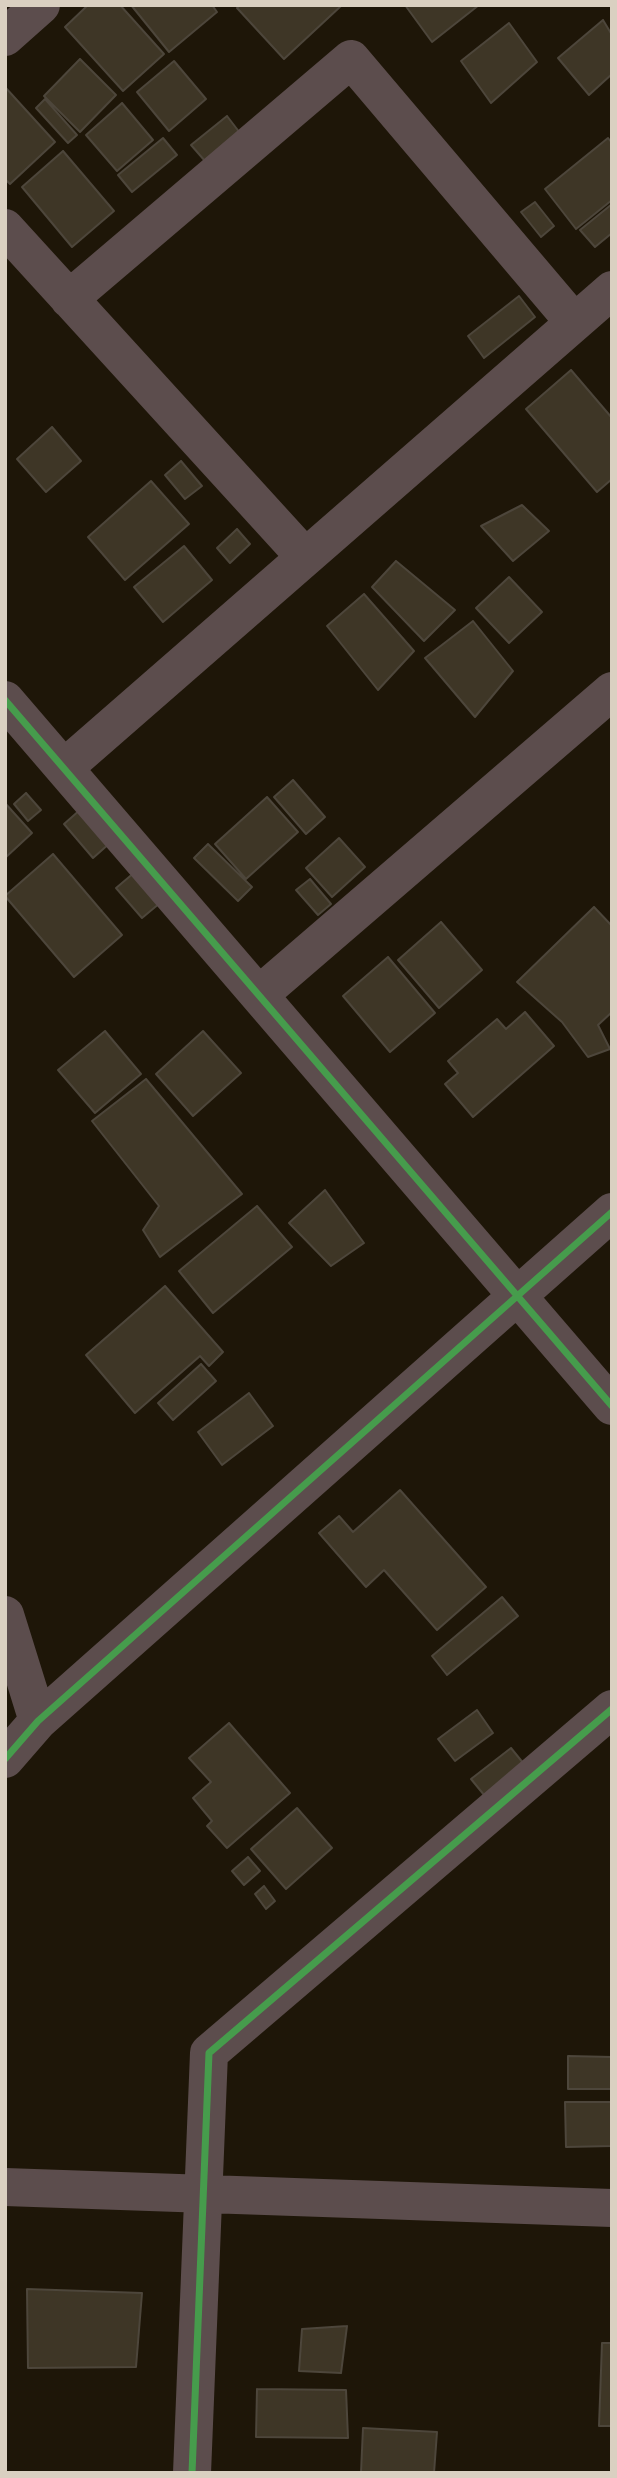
<!DOCTYPE html>
<html>
<head>
<meta charset="utf-8">
<style>
  body { margin:0 }
  #map { position:relative; width:617px; height:2478px; overflow:hidden; background:#1e1608; font-family:Roboto,sans-serif }
  canvas { display:block }
  .frame { position:absolute; inset:0; border:7px solid #dad0c1; pointer-events:none }
</style>
</head>
<body>
<div id="map">
<canvas width="617" height="2478"></canvas>
<div class="frame"></div>
</div>
<script>
const c = document.querySelector('canvas').getContext('2d');
c.lineJoin = 'round';
function paint(path, color) { c.fillStyle = color; c.fill(path, 'evenodd'); }
const poly = rows => new Path2D(rows.map(r => 'M' + r).join(''));
function trace(path, color, width, dash) { c.strokeStyle = color; c.lineWidth = width; c.lineCap = dash ? 'butt' : 'round'; c.setLineDash(dash || []); c.stroke(path); }
const building = poly([
  [88,5,120,5,164,54,123,91,65,27,88,5],
  [131,5,212,5,217,12,169,52,131,5],
  [240,5,340,5,341,6,284,59,237,8,240,5],
  [405,5,479,5,432,42,405,5],
  [603,20,612,35,612,74,589,95,558,58,603,20],
  [509,23,537,62,491,103,461,61,509,23],
  [80,59,116,95,80,132,44,96,80,59],
  [174,61,206,99,169,131,137,92,174,61],
  [5,87,55,142,10,184,5,179,5,87],
  [45,99,77,135,68,143,36,108,45,99],
  [122,103,153,140,117,171,86,135,122,103],
  [227,116,240,133,205,161,191,145,227,116],
  [163,138,177,155,132,192,118,175,163,138],
  [608,138,612,143,612,200,576,229,545,189,608,138],
  [63,151,114,211,72,247,22,187,63,151],
  [535,202,554,226,541,237,521,212,535,202],
  [612,204,612,233,595,247,580,230,612,204],
  [519,296,535,317,484,358,468,336,519,296],
  [571,370,612,418,612,479,597,492,526,409,571,370],
  [52,427,81,461,46,492,17,459,52,427],
  [181,461,202,486,185,499,165,475,181,461],
  [151,481,189,524,125,580,88,537,151,481],
  [522,505,549,531,513,561,481,526,522,505],
  [237,529,250,544,230,563,217,548,237,529],
  [184,546,212,580,163,622,134,587,184,546],
  [396,561,455,610,424,641,372,587,396,561],
  [509,577,542,612,509,643,476,608,509,577],
  [364,594,414,651,378,690,327,626,364,594],
  [473,621,513,671,475,717,425,658,473,621],
  [293,780,325,817,306,834,274,797,293,780],
  [26,793,41,810,28,821,14,804,26,793],
  [267,797,298,832,246,879,215,844,267,797],
  [5,803,32,833,5,858,5,803],
  [81,809,110,843,93,858,64,824,81,809],
  [339,838,365,867,332,897,306,868,339,838],
  [208,844,252,887,238,901,194,858,208,844],
  [53,854,122,935,74,977,5,896,53,854],
  [135,872,160,903,142,918,116,888,135,872],
  [310,879,331,904,318,915,296,890,310,879],
  [594,907,612,926,612,1012,598,1025,610,1049,588,1057,562,1022,517,982,594,907],
  [441,922,482,970,439,1008,398,960,441,922],
  [388,957,435,1013,390,1052,343,996,388,957],
  [525,1012,554,1046,473,1117,445,1084,458,1073,448,1061,497,1019,506,1029,525,1012],
  [105,1031,141,1074,95,1113,58,1070,105,1031],
  [203,1031,241,1073,193,1116,156,1074,203,1031],
  [146,1079,242,1194,160,1257,143,1230,159,1206,92,1121,146,1079],
  [325,1190,364,1243,331,1266,289,1223,325,1190],
  [257,1206,292,1247,213,1313,179,1271,257,1206],
  [165,1286,223,1352,209,1366,200,1356,135,1413,86,1355,165,1286],
  [201,1364,216,1381,173,1420,158,1403,201,1364],
  [249,1393,273,1426,222,1465,198,1432,249,1393],
  [400,1490,486,1587,437,1630,384,1570,366,1587,319,1533,339,1516,353,1532,400,1490],
  [502,1597,518,1616,447,1675,432,1656,502,1597],
  [477,1710,493,1733,455,1761,438,1739,477,1710],
  [229,1723,290,1793,227,1848,207,1826,212,1821,193,1798,211,1782,189,1758,229,1723],
  [511,1748,528,1769,489,1801,471,1779,511,1748],
  [297,1808,332,1848,286,1889,251,1849,297,1808],
  [248,1857,260,1871,244,1885,232,1871,248,1857],
  [264,1886,275,1901,266,1909,255,1894,264,1886],
  [568,2056,612,2057,612,2089,568,2089,568,2056],
  [565,2102,612,2102,612,2146,566,2147,565,2102],
  [27,2289,142,2293,136,2367,28,2368,27,2289],
  [347,2326,341,2373,299,2371,302,2329,347,2326],
  [602,2343,612,2343,612,2426,599,2426,602,2343],
  [257,2389,346,2390,348,2438,256,2437,257,2389],
  [363,2428,437,2432,434,2473,361,2473,363,2428]
]);
const street = poly([
  [5,37,41,5],
  [5,228,305,557],
  [69,299,351,59,574,322],
  [5,700,612,1406],
  [64,768,612,290],
  [259,995,612,691],
  [5,1615,38,1721],
  [5,1759,38,1721,612,1212],
  [5,2187,612,2208],
  [192,2473,209,2053,612,1709]
]);
const cycleway = poly([
  [5,700,612,1406],
  [5,1759,38,1721,612,1212],
  [192,2473,209,2053,612,1709]
]);
paint(building, '#3e3626');
trace(building, '#4d463b', 2);
trace(street, '#5c4d4d', 38);
trace(cycleway, '#469c4c', 7);
</script>
</body>
</html>
